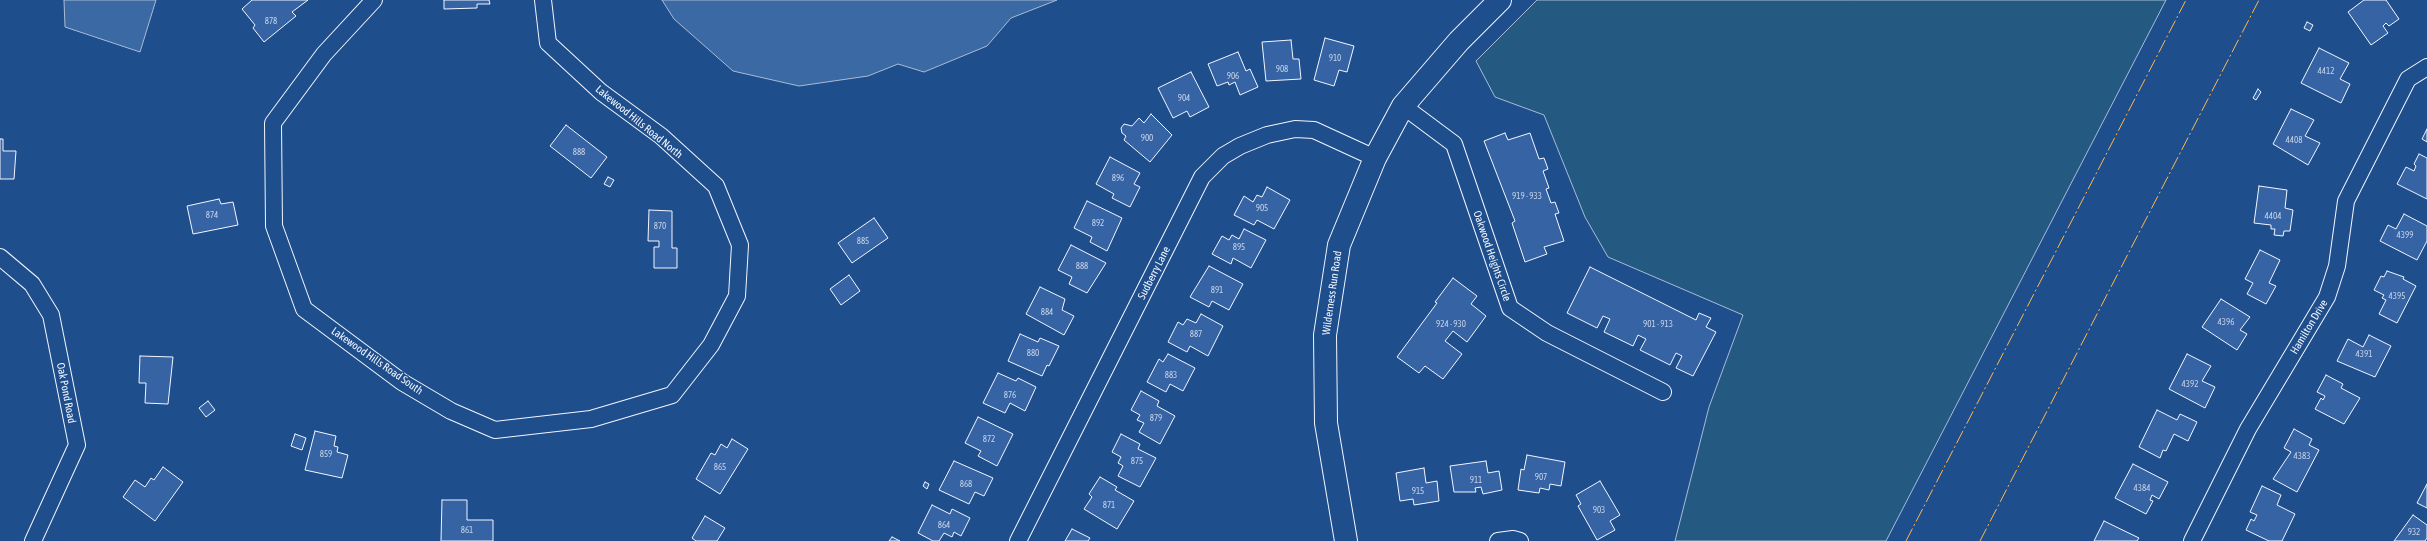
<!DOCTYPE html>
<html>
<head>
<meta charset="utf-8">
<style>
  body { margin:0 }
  canvas { display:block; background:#1f4e8c }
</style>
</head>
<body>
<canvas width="2427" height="541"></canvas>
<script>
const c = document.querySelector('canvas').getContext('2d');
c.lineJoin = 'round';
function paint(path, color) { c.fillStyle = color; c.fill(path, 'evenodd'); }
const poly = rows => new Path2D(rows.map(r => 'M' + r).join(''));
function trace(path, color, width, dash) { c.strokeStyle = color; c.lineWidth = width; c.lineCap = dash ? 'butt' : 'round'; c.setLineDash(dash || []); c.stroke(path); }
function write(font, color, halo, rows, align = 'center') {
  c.font = font + ' "Asap Condensed",sans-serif'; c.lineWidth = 3; c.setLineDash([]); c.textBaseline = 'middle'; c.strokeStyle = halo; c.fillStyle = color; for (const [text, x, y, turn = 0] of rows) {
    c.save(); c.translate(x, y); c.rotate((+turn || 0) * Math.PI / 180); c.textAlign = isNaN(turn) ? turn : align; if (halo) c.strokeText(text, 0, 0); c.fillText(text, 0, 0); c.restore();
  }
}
const green = poly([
  [1537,0,2166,0,1886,541,1675,541,1709,407,1743,315,1608,257,1585,217,1544,115,1495,97,1476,61,1537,0]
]);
const water = poly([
  [64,0,156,0,140,52,65,27,64,0],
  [662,0,1057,0,1011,18,987,46,924,72,898,64,868,76,799,86,733,71,674,19,662,0]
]);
const building = poly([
  [252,0,308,0,292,12,296,16,264,42,253,28,255,25,242,9,252,0],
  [444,0,489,0,490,4,477,4,477,8,444,9,444,0],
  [2364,0,2386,0,2399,19,2389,26,2386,23,2383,26,2388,33,2371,45,2348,12,2364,0],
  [2307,22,2313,25,2310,31,2304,28,2307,22],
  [1325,38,1354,46,1347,72,1339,70,1334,86,1314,80,1325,38],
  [1291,40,1293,59,1299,59,1301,79,1266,81,1262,42,1291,40],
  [2319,48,2349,63,2340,79,2350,84,2341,103,2301,83,2319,48],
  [1238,52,1246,71,1250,69,1258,87,1240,95,1235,82,1229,85,1228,82,1217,86,1208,64,1238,52],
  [1191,72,1209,107,1190,117,1187,111,1173,118,1158,88,1191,72],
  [2258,89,2261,92,2256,100,2253,98,2258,89],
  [2291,109,2314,120,2305,136,2320,143,2308,165,2273,144,2291,109],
  [1151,114,1172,135,1150,162,1124,140,1126,136,1122,133,1121,128,1124,124,1132,126,1139,118,1144,123,1151,114],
  [566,125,607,157,591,178,550,146,566,125],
  [2427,129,2427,142,2422,139,2427,129],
  [1505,133,1508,140,1530,133,1539,159,1544,158,1548,169,1543,171,1549,188,1546,189,1551,203,1555,202,1559,213,1555,214,1564,241,1544,247,1547,254,1525,262,1512,223,1515,221,1484,141,1505,133],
  [0,139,3,139,3,151,16,151,14,179,0,179,0,139],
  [2419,154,2427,158,2427,199,2397,184,2406,167,2414,171,2416,166,2414,164,2419,154],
  [1110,157,1140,173,1134,184,1140,187,1130,207,1112,198,1114,194,1096,184,1110,157],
  [608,177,614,180,610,187,604,184,608,177],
  [2259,186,2287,190,2285,208,2293,210,2290,231,2284,231,2283,236,2274,235,2275,229,2271,229,2271,225,2254,223,2259,186],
  [1267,187,1290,200,1274,229,1257,220,1254,225,1234,215,1244,196,1253,202,1257,195,1262,197,1267,187],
  [219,199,221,204,233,202,238,225,193,234,187,206,219,199],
  [1087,201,1122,218,1107,251,1090,242,1092,237,1074,228,1087,201],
  [649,210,672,211,672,248,677,248,677,268,654,268,654,247,659,247,659,241,648,241,649,210],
  [2404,214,2427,226,2427,241,2417,260,2380,241,2388,225,2396,229,2404,214],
  [874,218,888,238,852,263,838,243,874,218],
  [1244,229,1266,240,1251,268,1233,258,1231,264,1212,254,1222,236,1229,240,1232,235,1239,239,1244,229],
  [1071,245,1106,263,1087,293,1069,284,1072,277,1058,270,1071,245],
  [2260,250,2280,260,2269,283,2276,286,2266,304,2247,294,2253,283,2245,279,2260,250],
  [1209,266,1243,284,1229,310,1212,301,1209,307,1190,297,1209,266],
  [1590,267,1696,320,1699,313,1711,318,1706,327,1716,332,1693,376,1676,368,1682,356,1676,353,1670,365,1640,350,1646,339,1638,335,1633,346,1604,332,1610,319,1603,316,1597,328,1567,313,1590,267],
  [2387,271,2404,277,2403,279,2416,286,2397,323,2379,314,2386,300,2382,298,2384,295,2374,290,2381,276,2384,277,2387,271],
  [849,275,860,291,841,305,830,289,849,275],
  [1453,278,1477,296,1471,304,1486,316,1467,342,1453,331,1445,341,1462,354,1443,379,1425,366,1419,373,1397,357,1437,303,1435,302,1453,278],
  [1040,287,1065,299,1062,310,1074,316,1064,335,1026,314,1040,287],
  [2221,299,2250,317,2240,330,2247,334,2237,350,2202,327,2221,299],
  [1201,314,1223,326,1208,356,1190,346,1187,352,1168,342,1178,322,1183,325,1187,319,1196,323,1201,314],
  [1020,334,1038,342,1040,338,1059,346,1049,366,1047,365,1042,376,1008,361,1020,334],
  [2369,335,2391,346,2375,377,2337,361,2348,339,2363,347,2369,335],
  [1168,354,1195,368,1183,391,1170,384,1166,392,1147,382,1159,359,1163,362,1168,354],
  [2187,354,2211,366,2202,381,2215,387,2205,408,2169,389,2187,354],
  [140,356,173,357,168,404,145,403,146,383,139,383,140,356],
  [998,373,1016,381,1018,378,1036,387,1025,411,1010,403,1005,413,983,403,998,373],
  [2326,375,2343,384,2341,388,2360,398,2344,424,2315,409,2321,398,2323,400,2325,396,2317,392,2326,375],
  [1141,391,1159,401,1157,406,1175,416,1160,444,1139,432,1144,423,1137,420,1140,415,1131,410,1141,391],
  [208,401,215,410,206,417,199,408,208,401],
  [2157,410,2177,420,2180,414,2197,422,2188,441,2174,434,2166,451,2163,450,2160,458,2139,447,2157,410],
  [978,417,1013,434,997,466,978,456,981,451,965,443,978,417],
  [2294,429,2312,439,2309,445,2319,450,2297,492,2273,479,2291,452,2284,448,2294,429],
  [315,431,336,436,334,446,338,447,337,452,348,455,342,478,305,470,315,431],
  [295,434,306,438,302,450,291,446,295,434],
  [1121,434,1140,444,1138,449,1156,458,1140,487,1118,476,1123,466,1118,463,1121,457,1112,452,1121,434],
  [732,439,748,449,720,494,696,479,711,453,715,455,721,444,727,448,732,439],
  [1527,455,1565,462,1561,486,1550,484,1549,490,1540,488,1539,493,1518,490,1521,469,1524,470,1527,455],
  [954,461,993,478,984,496,975,492,969,504,939,490,954,461],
  [1486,461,1488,473,1499,471,1502,490,1483,494,1481,487,1475,488,1476,492,1454,492,1450,466,1486,461],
  [2133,464,2168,482,2159,499,2152,495,2150,500,2153,501,2146,514,2115,498,2133,464],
  [163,467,183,482,155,521,123,497,135,480,145,487,151,478,154,480,163,467],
  [1424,468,1426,483,1437,481,1439,501,1414,505,1413,499,1400,501,1396,473,1424,468],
  [1100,477,1117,487,1115,490,1134,501,1117,529,1084,509,1092,497,1089,494,1100,477],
  [1600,481,1620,515,1610,521,1615,530,1597,540,1578,506,1581,504,1576,495,1600,481],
  [925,482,929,484,927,489,923,486,925,482],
  [2427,484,2427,508,2417,503,2427,484],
  [2262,486,2281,495,2277,505,2295,514,2282,541,2269,541,2246,530,2251,519,2254,521,2257,515,2250,512,2262,486],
  [442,500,467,500,467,520,493,520,493,541,441,541,442,500],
  [932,505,950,514,952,509,970,518,961,536,954,532,952,537,944,533,939,541,933,541,918,533,932,505],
  [2413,515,2427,525,2427,538,2425,541,2394,541,2413,515],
  [705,516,725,528,717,541,696,541,692,538,705,516],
  [2104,521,2139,538,2137,541,2094,541,2104,521],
  [1072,529,1090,538,1088,541,1065,541,1072,529],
  [892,537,900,541,889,541,892,537]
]);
const street = poly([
  [374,0,324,54,273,123,274,226,304,309,402,382,451,411,495,430,591,419,672,395,711,345,737,296,740,245,716,186,661,136,601,92,548,43,543,0],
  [1403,106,1454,144,1510,308,1547,333,1663,392],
  [0,257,32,284,51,315,77,445,33,541],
  [1018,541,1202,177,1223,156,1240,146,1267,135,1295,129,1314,130,1375,158],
  [1498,541,1513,539,1520,541],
  [2192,541,2248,429,2327,297,2337,266,2346,201,2408,79,2427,67]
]);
const secondary = poly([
  [1346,541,1326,423,1325,335,1339,245,1375,158,1403,106,1459,41,1500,0]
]);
const power = poly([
  [1906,541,2186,0],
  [1980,541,2259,0]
]);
const numberNames = [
  ["878",271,21],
  ["910",1335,58],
  ["908",1282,69],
  ["4412",2326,71],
  ["906",1233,76],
  ["904",1184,98],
  ["900",1147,138],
  ["4408",2294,140],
  ["888",579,152],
  ["896",1118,178],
  ["919 - 933",1527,196],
  ["905",1262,208],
  ["874",212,215],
  ["4404",2273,216],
  ["892",1098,223],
  ["870",660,226],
  ["4399",2405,235],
  ["885",863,241],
  ["895",1239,247],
  ["888",1082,266],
  ["891",1217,290],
  ["4395",2397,296],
  ["884",1047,312],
  ["4396",2226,322],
  ["924 - 930",1451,324],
  ["901 - 913",1658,324],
  ["887",1196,334],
  ["880",1033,353],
  ["4391",2364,354],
  ["883",1171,375],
  ["4392",2190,384],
  ["876",1010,395],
  ["879",1156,418],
  ["872",989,439],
  ["859",326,454],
  ["4383",2302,456],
  ["875",1137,461],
  ["865",720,467],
  ["907",1541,477],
  ["911",1476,480],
  ["868",966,484],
  ["4384",2142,488],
  ["915",1418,491],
  ["871",1109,505],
  ["903",1599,510],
  ["864",944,525],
  ["861",467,530],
  ["932",2414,532]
];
const streetNames = [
  ["Lakewood Hills Road North",639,122,39],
  ["Oakwood Heights Circle",1492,256,71],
  ["Sudberry Lane",1154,273,-63],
  ["Wilderness Run Road",1332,293,-82],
  ["Hamilton Drive",2309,327,-59],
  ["Lakewood Hills Road South",377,361,35],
  ["Oak Pond Road",66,393,79]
];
paint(green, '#245a82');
trace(green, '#a8bbd7', 1);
paint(water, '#3b69a3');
trace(water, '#a8bbd7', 1);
paint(building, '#3563a3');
trace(building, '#f2f6ff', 1);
trace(street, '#f2f6ff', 18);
trace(secondary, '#f2f6ff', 24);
trace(street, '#1f4e8c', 16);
trace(secondary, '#1f4e8c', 22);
trace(power, '#ffb74d', 1, [14, 3, 2, 3]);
write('9px', '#c3d1e8', null, numberNames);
write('11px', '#f2f6ff', '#1f4e8c', streetNames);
</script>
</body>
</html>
